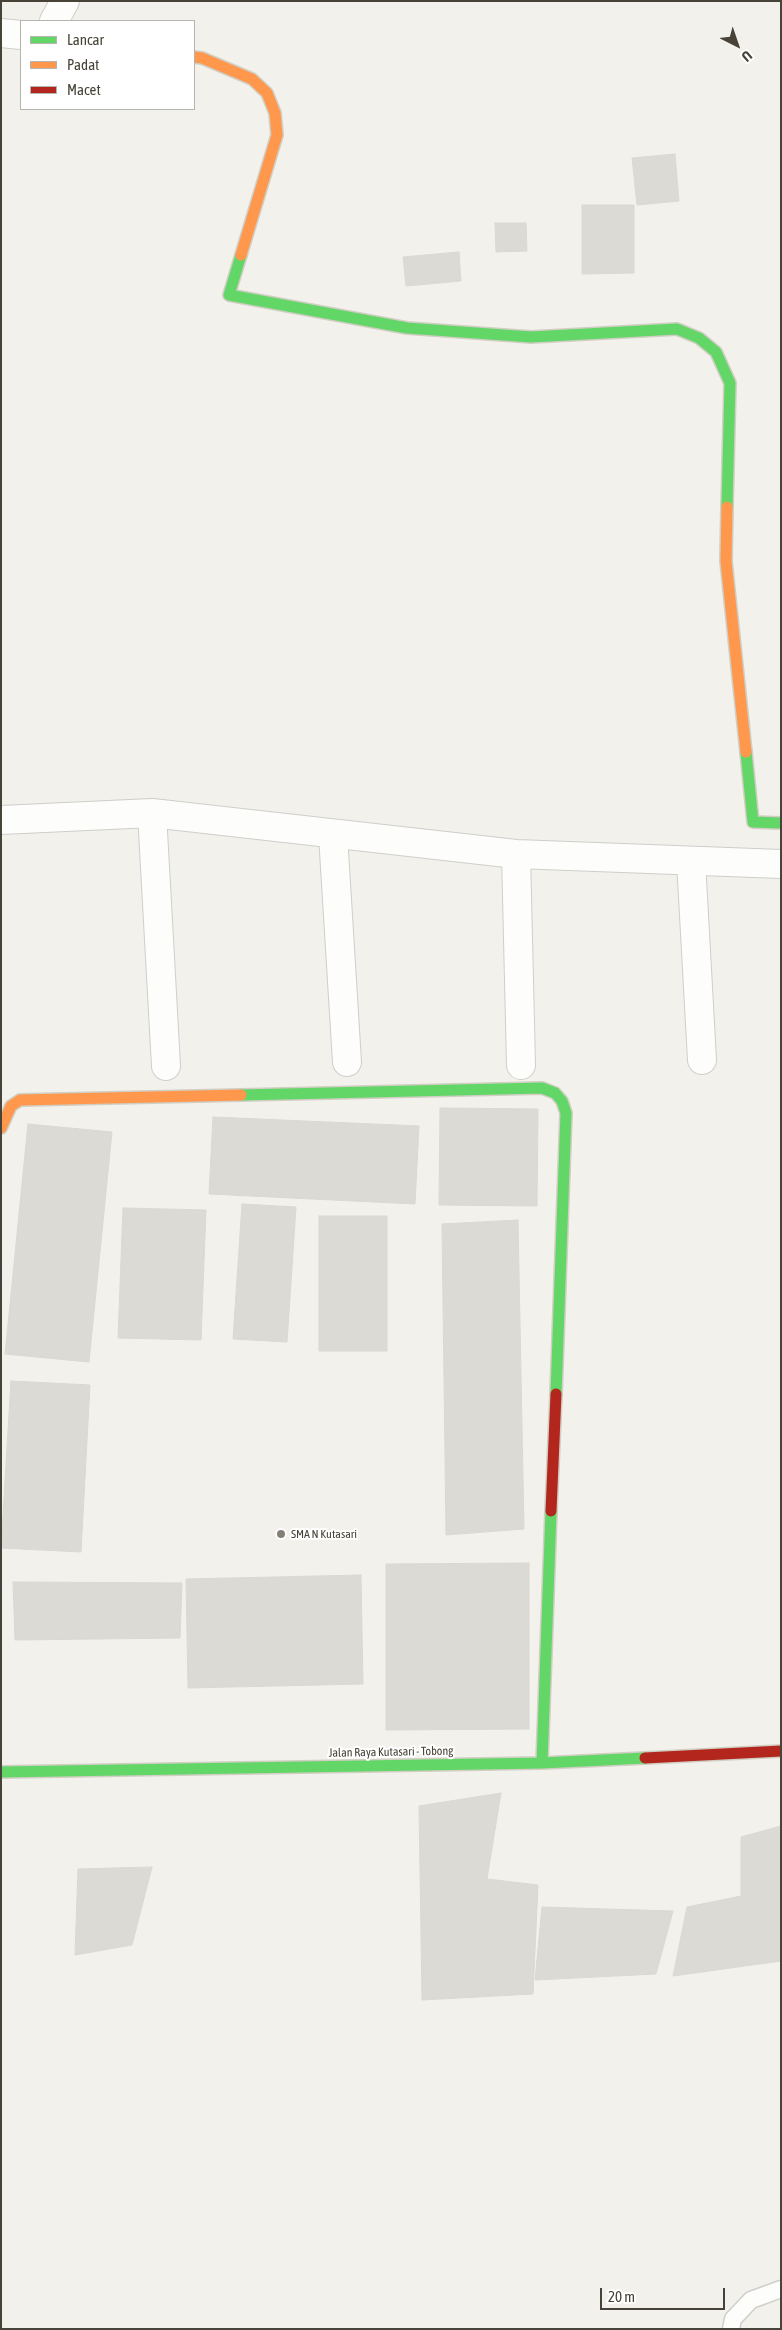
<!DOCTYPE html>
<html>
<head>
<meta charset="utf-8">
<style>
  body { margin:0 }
  #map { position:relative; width:782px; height:2330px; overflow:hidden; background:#f2f1ec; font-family:"Asap Condensed",sans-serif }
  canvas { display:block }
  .frame { position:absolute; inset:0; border:2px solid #484338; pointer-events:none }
  .legend { position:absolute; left:20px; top:20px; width:175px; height:90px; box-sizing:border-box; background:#fff; border:1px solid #b6b4af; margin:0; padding:6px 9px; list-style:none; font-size:15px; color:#484338 }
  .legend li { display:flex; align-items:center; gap:10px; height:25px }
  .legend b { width:25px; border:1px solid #b6b4af }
  .north { position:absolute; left:712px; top:20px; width:50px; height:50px; -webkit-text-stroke:4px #fff; paint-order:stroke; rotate:139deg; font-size:14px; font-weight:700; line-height:20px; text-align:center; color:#484338 }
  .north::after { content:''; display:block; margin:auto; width:18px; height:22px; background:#484338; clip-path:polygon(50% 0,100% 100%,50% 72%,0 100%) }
  .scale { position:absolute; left:600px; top:2288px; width:125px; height:22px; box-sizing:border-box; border:2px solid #484338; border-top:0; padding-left:6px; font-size:15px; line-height:18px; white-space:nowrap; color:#484338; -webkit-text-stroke:4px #fff; paint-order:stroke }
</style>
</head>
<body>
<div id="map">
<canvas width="782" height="2330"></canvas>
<div class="frame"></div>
<ul class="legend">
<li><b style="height:6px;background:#63d668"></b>Lancar</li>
<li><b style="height:6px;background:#ff974d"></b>Padat</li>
<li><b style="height:6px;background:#b3261e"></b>Macet</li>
</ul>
<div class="north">U</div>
<div class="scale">20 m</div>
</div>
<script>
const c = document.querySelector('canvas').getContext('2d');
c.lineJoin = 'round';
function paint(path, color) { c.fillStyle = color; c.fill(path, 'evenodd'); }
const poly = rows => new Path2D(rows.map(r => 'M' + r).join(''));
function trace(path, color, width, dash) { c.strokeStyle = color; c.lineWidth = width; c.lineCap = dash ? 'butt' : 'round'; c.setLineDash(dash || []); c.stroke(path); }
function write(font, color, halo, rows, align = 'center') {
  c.font = font + ' "Asap Condensed",sans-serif'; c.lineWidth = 4; c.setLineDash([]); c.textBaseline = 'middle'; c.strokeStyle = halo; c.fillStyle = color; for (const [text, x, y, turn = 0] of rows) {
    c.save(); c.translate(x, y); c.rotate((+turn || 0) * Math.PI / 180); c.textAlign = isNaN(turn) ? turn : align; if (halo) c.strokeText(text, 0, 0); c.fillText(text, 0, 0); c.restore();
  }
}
const building = poly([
  [675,154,679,201,637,205,632,158,675,154],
  [582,205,634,205,634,273,582,274,582,205],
  [495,223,526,223,527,251,496,252,495,223],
  [459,252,461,281,406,286,403,257,459,252],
  [440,1108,538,1109,537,1206,439,1205,440,1108],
  [213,1117,419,1126,415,1204,209,1194,213,1117],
  [28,1124,112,1132,89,1362,5,1354,28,1124],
  [242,1204,296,1207,287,1342,233,1339,242,1204],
  [123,1208,206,1210,201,1340,118,1338,123,1208],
  [319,1216,387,1216,387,1351,319,1351,319,1216],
  [518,1220,524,1529,446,1535,442,1224,518,1220],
  [11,1381,90,1385,81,1552,1,1548,11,1381],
  [529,1563,529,1729,386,1730,386,1564,529,1563],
  [361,1575,363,1684,188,1688,186,1579,361,1575],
  [13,1582,182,1583,180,1638,15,1640,13,1582],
  [501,1793,487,1879,538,1885,533,1994,422,2000,419,1806,501,1793],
  [781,1826,781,1961,673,1976,687,1907,741,1896,741,1837,781,1826],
  [152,1867,132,1945,75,1955,78,1869,152,1867],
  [542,1907,673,1911,656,1974,535,1980,542,1907]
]);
const lane = poly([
  [731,2329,733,2319,751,2300,781,2289]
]);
const street = poly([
  [54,21,65,1],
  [1,33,21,35],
  [152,813,166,1066],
  [1,820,152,813,516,854,781,864],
  [333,835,347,1062],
  [516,854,521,1065],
  [691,861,702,1060]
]);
const fast = poly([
  [241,255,229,295,407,328,531,337,677,329,699,338,716,352,730,383,727,507],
  [746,752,753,822,781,823],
  [241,1095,542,1088,555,1093,562,1101,566,1113,556,1394],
  [542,1763,551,1511],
  [1,1772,542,1763,645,1758]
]);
const slow = poly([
  [194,57,202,58,252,79,267,93,275,113,277,135,241,255],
  [727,507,726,561,746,752],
  [1,1128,11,1106,20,1100,241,1095]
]);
const jam = poly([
  [551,1511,556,1394],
  [645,1758,781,1751]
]);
const markers = [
  [281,1534,5,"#848077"]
];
const poiNames = [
  ["SMA N Kutasari",291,1534]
];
const streetNames = [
  ["Jalan Raya Kutasari - Tobong",391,1752,-1]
];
paint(building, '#dcdad4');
trace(building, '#dad8d2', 1);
trace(lane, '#d0ceca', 19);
trace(street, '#d0ceca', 30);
trace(fast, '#d1cec3', 14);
trace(slow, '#d1cec3', 14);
trace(jam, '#d1cec3', 14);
trace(lane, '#fdfdfc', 16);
trace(street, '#fdfdfc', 28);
trace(fast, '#63d668', 11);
trace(slow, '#ff974d', 11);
trace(jam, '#b3261e', 11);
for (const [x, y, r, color] of markers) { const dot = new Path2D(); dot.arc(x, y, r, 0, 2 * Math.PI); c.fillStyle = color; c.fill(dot); trace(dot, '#fff', 2); }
write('12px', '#484338', '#fff', poiNames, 'left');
write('12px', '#484338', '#fff', streetNames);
</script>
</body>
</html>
